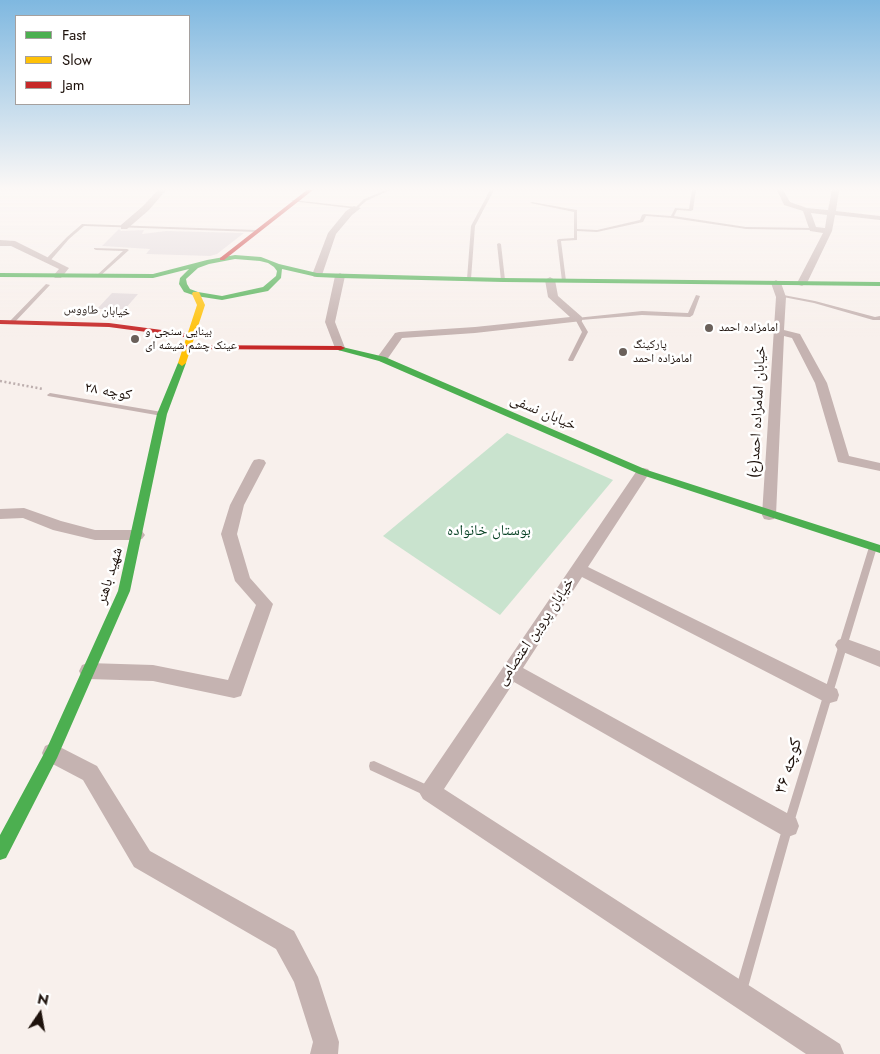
<!DOCTYPE html>
<html>
<head>
<meta charset="utf-8">
<style>
  body { margin:0 }
  #map { position:relative; width:880px; height:1054px; overflow:hidden; background:#f8f0ec; font-family:Jost,sans-serif }
  canvas { display:block }
  .legend { position:absolute; left:15px; top:15px; width:175px; height:90px; box-sizing:border-box; background:#fff; border:1px solid #a5a09e; margin:0; padding:6px 9px; list-style:none; font-size:15px; color:#1e120c }
  .legend li { display:flex; align-items:center; gap:10px; height:25px }
  .legend b { width:25px; border:1px solid #a5a09e }
  .north { position:absolute; left:15px; top:989px; width:50px; height:50px; -webkit-text-stroke:4px #fff; paint-order:stroke; rotate:12deg; font-size:14px; font-weight:700; line-height:20px; text-align:center; color:#1e120c }
  .north::after { content:''; display:block; margin:auto; width:18px; height:22px; background:#1e120c; clip-path:polygon(50% 0,100% 100%,50% 72%,0 100%) }
</style>
</head>
<body>
<div id="map">
<canvas width="880" height="1054"></canvas>
<ul class="legend">
<li><b style="height:6px;background:#4caf50"></b>Fast</li>
<li><b style="height:6px;background:#ffc107"></b>Slow</li>
<li><b style="height:6px;background:#c62828"></b>Jam</li>
</ul>
<div class="north">N</div>
</div>
<script>
const c = document.querySelector('canvas').getContext('2d');
c.lineJoin = 'round';
function paint(path, color) { c.fillStyle = color; c.fill(path, 'evenodd'); }
const poly = rows => new Path2D(rows.map(r => 'M' + r).join(''));
function trace(path, color, width, dash) { c.strokeStyle = color; c.lineWidth = width; c.lineCap = dash ? 'butt' : 'round'; c.setLineDash(dash || []); c.stroke(path); }
function write(font, color, halo, rows, align = 'center') {
  c.font = font + ' Jost,"Noto Naskh Arabic",sans-serif'; c.lineWidth = 5; c.setLineDash([]); c.textBaseline = 'middle'; c.strokeStyle = halo; c.fillStyle = color; for (const [text, x, y, turn = 0] of rows) {
    c.save(); c.translate(x, y); c.rotate((+turn || 0) * Math.PI / 180); c.textAlign = isNaN(turn) ? turn : align; if (halo) c.strokeText(text, 0, 0); c.fillText(text, 0, 0); c.restore();
  }
}
const green = poly([
  [507,433,613,480,500,615,383,536]
]);
const building = poly([
  [119,229,121,231,144,230,142,234,166,231,244,233,217,254,210,256,146,254,150,249,102,246],
  [112,293,138,294,125,309,97,309]
]);
const path = poly([
  [0,381,43,389]
]);
const lane = poly([
  [386,190,390,190,366,201,357,209,291,201,293,200,356,207,364,199,386,190],
  [490,190,494,190,475,226,471,279,469,280,467,279,471,226,490,190],
  [692,190,696,190,693,210,691,211,677,210,674,216,746,227,813,228,815,229,813,230,746,229,672,218,646,216,643,222,597,232,577,231,577,240,561,241,566,281,564,282,562,281,557,240,559,239,574,238,574,212,530,203,532,202,577,210,577,229,597,230,640,220,642,215,644,214,671,216,675,208,689,209,692,190],
  [82,224,257,230,259,231,257,232,84,226,69,239,50,261,46,261,46,259,67,237,82,224],
  [499,243,501,244,505,280,503,281,501,280,497,244,499,243],
  [94,248,127,249,129,250,99,277,97,277,97,275,123,251,96,250,94,249,94,248],
  [46,284,50,285,14,323,10,323,10,321,46,284],
  [778,294,815,301,875,317,880,316,880,320,873,320,814,303,778,296,778,294],
  [696,295,700,296,693,315,690,317,642,315,581,320,588,332,573,361,569,361,568,360,582,332,575,319,576,318,642,311,688,313,696,295],
  [50,393,162,412,165,414,162,416,48,396,47,395,50,393],
  [873,544,876,545,877,547,793,826,747,991,746,996,741,997,736,996,735,991,783,826,869,547,870,545,873,544],
  [374,761,434,788,435,792,434,796,430,797,426,796,370,770,369,766,370,762,374,761]
]);
const street = poly([
  [158,190,166,190,149,210,127,229,121,229,121,225,143,206,158,190],
  [777,190,783,190,790,202,807,208,828,210,832,190,839,190,836,211,880,216,880,220,835,215,832,231,807,283,802,286,799,285,797,283,823,233,810,231,803,211,784,205,777,190],
  [811,213,827,215,825,228,816,227,811,213],
  [354,206,361,208,352,215,336,234,322,275,320,277,314,277,312,275,328,233,346,211,354,206],
  [0,240,15,241,69,268,61,278,55,278,53,276,59,269,11,246,0,246,0,240],
  [340,273,345,276,335,322,345,348,340,351,335,348,325,322,335,276,340,273],
  [550,277,555,280,558,296,582,317,582,321,475,333,402,338,386,361,382,362,376,359,395,333,399,332,475,327,570,317,548,297,545,280,550,277],
  [776,280,781,283,786,297,784,330,800,334,827,383,849,456,880,463,880,471,838,462,815,383,792,338,784,336,776,515,774,519,769,520,764,519,762,515,776,297,771,283,776,280],
  [259,459,264,460,266,463,244,505,237,534,250,578,273,604,241,696,234,698,153,681,88,679,82,677,79,671,82,665,88,663,153,665,228,680,256,605,235,581,221,534,230,505,252,463,254,460,259,459],
  [643,468,648,469,650,472,588,567,837,689,839,695,837,701,830,703,823,701,582,577,523,668,796,818,799,826,796,834,788,837,780,834,514,682,444,789,840,1044,844,1054,806,1054,423,799,419,792,423,785,638,469,643,468],
  [24,508,61,521,95,530,137,530,142,531,145,535,142,539,137,540,95,540,53,530,23,518,0,519,0,509,24,508],
  [844,638,880,651,880,667,838,650,835,645,838,640,844,638],
  [52,743,97,766,150,851,294,931,318,977,339,1042,338,1054,310,1054,313,1042,294,982,276,949,134,867,83,780,45,760,42,753,45,746,52,743]
]);
const fast = poly([
  [235,255,261,257,279,264,317,273,503,278,880,282,880,286,503,282,340,278,317,277,282,269,281,278,268,291,222,300,196,296,184,292,179,284,180,278,189,269,153,278,0,277,0,273,153,274,207,260,235,255],
  [235,259,260,261,268,263,274,267,277,271,276,276,263,287,222,296,198,292,190,289,187,284,186,279,198,268,209,264,235,259],
  [338,346,385,357,647,470,880,545,880,553,639,474,379,361,338,350,338,346],
  [182,360,186,363,167,414,130,591,57,758,6,858,0,860,0,835,47,748,118,591,157,414,178,363,182,360]
]);
const slow = poly([
  [193,292,199,292,205,305,186,363,182,366,178,363,197,305,192,294,193,292]
]);
const jam = poly([
  [307,190,313,190,224,260,220,260,220,258,307,190],
  [0,320,109,323,192,334,196,336,192,338,109,327,0,324,0,320],
  [186,345,341,346,345,348,341,350,189,349,185,347,186,345]
]);
const markers = [
  [709,328,5,"#6a605a"],
  [135,339,5,"#6a605a"],
  [623,352,5,"#6a605a"]
];
const farStreetnames = [
  ["خیابان طاووس",97,311,3]
];
const farPoinames = [
  ["امامزاده احمد",719,328],
  ["بینایی سنجی و",145,332],
  ["عینک چشم شیشه ای",145,346],
  ["پارکینگ",633,345],
  ["امامزاده احمد",633,359]
];
const streetNames = [
  ["کوچه ۲۸",108,392,10],
  ["خیابان امامزاده احمد(ع)",758,412,-87],
  ["خیابان نسفی",543,413,23],
  ["شهید باهنر",110,576,-73],
  ["خیابان پروین اعتصامی",536,632,-56]
];
const parkNames = [
  ["بوستان خانواده",489,531]
];
const nearStreetnames = [
  ["کوچه ۳۶",789,766,-73]
];
paint(green, '#c9e3ce');
paint(building, '#e3dadc');
trace(path, '#bdafae', 2.5, [2, 2.5]);
paint(lane, '#c5b3b1');
paint(street, '#c5b3b1');
paint(fast, '#4caf50');
paint(slow, '#ffc107');
paint(jam, '#c62828');
const sky = c.createLinearGradient(0, 0, 0, 337);
sky.addColorStop(0, '#7fb8e0');
sky.addColorStop(0.56, '#fcf8f6');
sky.addColorStop(1, '#fcf8f600');
c.fillStyle = sky;
c.fillRect(0, 0, 880, 337);
for (const [x, y, r, color] of markers) { const dot = new Path2D(); dot.arc(x, y, r, 0, 2 * Math.PI); c.fillStyle = color; c.fill(dot); trace(dot, '#fff', 2); }
write('12px', '#1e120c', '#fff', farStreetnames);
write('12px', '#1e120c', '#fff', farPoinames, 'left');
write('15px', '#1e120c', '#fff', streetNames);
write('15px', '#084225', '#fff', parkNames);
write('18px', '#1e120c', '#fff', nearStreetnames);
</script>
</body>
</html>
